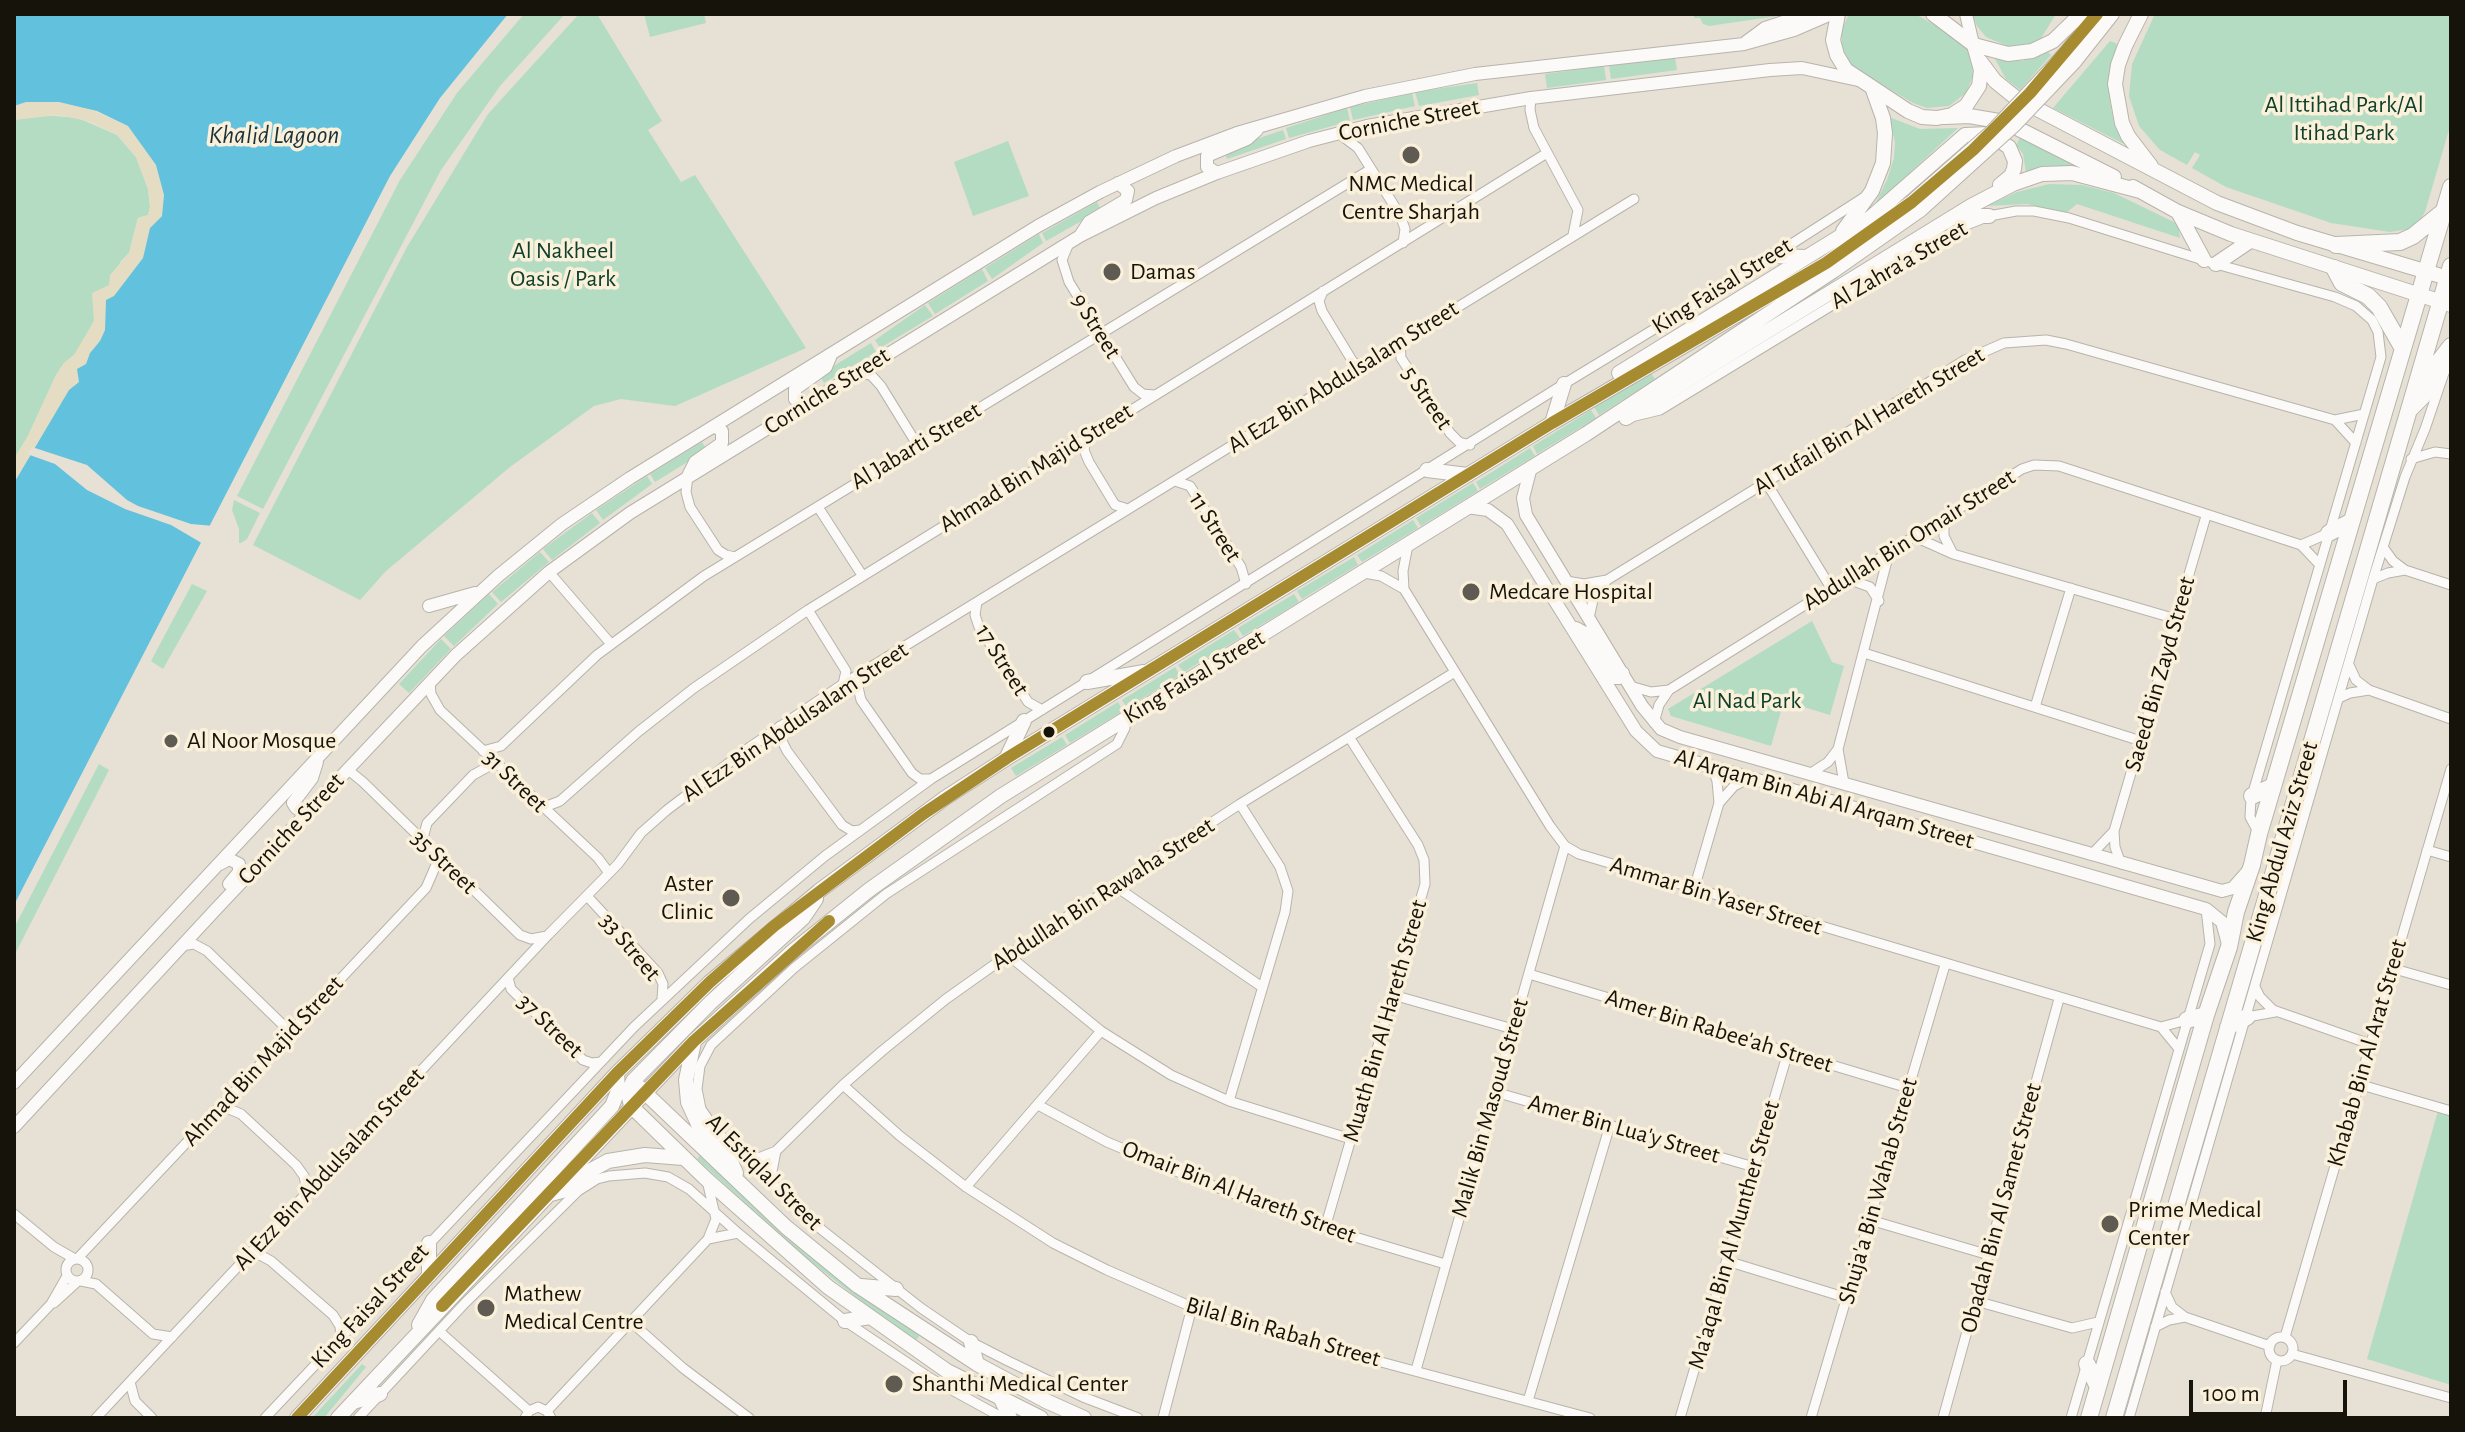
<!DOCTYPE html>
<html>
<head>
<meta charset="utf-8">
<style>
  body { margin:0 }
  #map { position:relative; width:2465px; height:1432px; overflow:hidden; background:#e6e0d5; font-family:"Alegreya Sans",sans-serif }
  canvas { display:block }
  .frame { position:absolute; inset:0; border:16px solid #16130b; pointer-events:none }
  .scale { position:absolute; left:2189px; top:1380px; width:158px; height:36px; box-sizing:border-box; border:4px solid #16130b; border-top:0; padding-left:10px; font-size:24px; line-height:28px; white-space:nowrap; color:#16130b; -webkit-text-stroke:6px #fbf0da; paint-order:stroke }
</style>
</head>
<body>
<div id="map">
<canvas width="2465" height="1432"></canvas>
<div class="frame"></div>
<div class="scale">100 m</div>
</div>
<script>
const c = document.querySelector('canvas').getContext('2d');
c.lineJoin = 'round';
function paint(path, color) { c.fillStyle = color; c.fill(path, 'evenodd'); }
const poly = rows => new Path2D(rows.map(r => 'M' + r).join(''));
function trace(path, color, width, dash) { c.strokeStyle = color; c.lineWidth = width; c.lineCap = dash ? 'butt' : 'round'; c.setLineDash(dash || []); c.stroke(path); }
function write(font, color, halo, rows, align = 'center') {
  c.font = font + ' "Alegreya Sans",sans-serif'; c.lineWidth = 7; c.setLineDash([]); c.textBaseline = 'middle'; c.strokeStyle = halo; c.fillStyle = color; for (const [text, x, y, turn = 0] of rows) {
    c.save(); c.translate(x, y); c.rotate((+turn || 0) * Math.PI / 180); c.textAlign = isNaN(turn) ? turn : align; if (halo) c.strokeText(text, 0, 0); c.fillText(text, 0, 0); c.restore();
  }
}
const green = poly([
  [524,14,565,14,500,86,441,170,263,509,237,496,400,180,457,93],
  [579,14,597,14,662,121,648,130,681,182,695,175,806,348,675,406,621,399,594,406,510,467,386,571,360,600,253,545,407,247,488,114],
  [644,14,704,14,706,23,650,37],
  [1694,14,1791,14,1709,26,1703,24,1700,18,1694,18],
  [1849,14,1915,14,1951,34,1963,44,1971,56,1973,76,1966,93,1949,106,1927,108,1913,103,1859,71,1850,64,1842,48,1842,29],
  [1972,14,2056,14,2040,40,2030,45,2010,47,1986,37,1977,26],
  [2155,14,2451,14,2451,123,2425,212,2419,222,2409,229,2390,232,2331,223,2226,187,2192,168,2200,155,2195,152,2187,165,2160,150,2139,126,2129,96,2132,64],
  [2110,41,2116,43,2117,47,2109,79,2110,102,2114,124,2124,144,2053,108],
  [2048,52,2051,55,2020,90,2006,79,1995,59,2022,61],
  [1675,57,1677,70,1611,79,1609,66],
  [1604,66,1606,80,1547,88,1545,74],
  [1477,83,1479,95,1419,106,1415,92],
  [1412,93,1415,106,1353,120,1350,107],
  [1347,108,1350,121,1289,138,1286,128],
  [42,115,78,118,117,135,136,157,148,189,150,207,148,215,138,218,129,253,121,261,88,334,74,355,64,363,56,375,28,436,14,459,14,120],
  [1889,117,1920,129,1958,128,1874,206,1887,180,1894,158,1895,142],
  [1283,130,1286,139,1227,159,1224,150],
  [2021,136,2076,165,2026,172,2023,154,2016,145],
  [1008,141,1029,196,973,216,954,162],
  [2049,184,2082,185,2114,193,2178,224,2180,238,2077,204,2066,213,2027,204,1987,206,2017,192],
  [1097,202,1101,210,1046,241,1042,233],
  [1039,234,1043,243,992,279,985,268],
  [982,269,988,281,935,314,928,303],
  [925,305,933,316,880,348,875,340],
  [871,343,876,352,824,383,819,375],
  [1651,373,1655,379,1599,415,1594,407],
  [1591,410,1596,418,1537,454,1533,446],
  [702,442,707,450,655,482,650,474],
  [1530,448,1535,456,1480,489,1476,482],
  [647,476,652,484,603,520,596,510],
  [1473,483,1478,491,1421,526,1416,518],
  [234,500,260,513,247,539,241,543,239,543,239,529,232,510],
  [592,513,600,523,552,560,543,549],
  [1413,520,1418,528,1362,562,1357,555],
  [540,552,549,562,501,602,492,592],
  [1354,557,1358,565,1302,599,1297,591],
  [192,584,207,591,163,669,151,661],
  [489,594,498,604,454,646,444,636],
  [1294,594,1299,602,1243,636,1238,628],
  [1812,621,1832,662,1844,666,1830,715,1784,701,1771,746,1671,716,1668,709],
  [1234,630,1240,638,1184,672,1178,665],
  [441,639,451,649,409,693,399,684],
  [1175,667,1180,675,1127,708,1122,700],
  [1118,702,1123,711,1070,743,1065,735],
  [1062,737,1067,745,1016,776,1011,768],
  [99,764,109,770,14,956,14,928],
  [2438,1111,2451,1115,2451,1385,2367,1359],
  [700,1155,777,1227,892,1316,920,1335,916,1340,861,1301,804,1256,697,1159],
  [362,1364,366,1367,324,1418,312,1418]
]);
const sand = poly([
  [26,102,59,102,82,106,128,126,156,165,164,195,162,216,150,228,143,258,114,296,106,300,105,330,100,341,90,353,79,382,69,390,14,482,14,459,28,436,56,375,64,363,74,355,94,321,92,293,109,285,110,275,129,253,138,218,148,215,150,207,148,189,136,157,117,135,91,122,59,115,14,120,14,106]
]);
const water = poly([
  [14,14,508,14,440,98,390,176,14,905,14,483,69,390,79,382,77,369,86,364,90,353,100,341,105,330,106,300,114,296,143,258,150,228,162,216,164,195,156,165,128,126,97,111,59,102,26,102,14,106]
]);
const pier = poly([
  [32,447,87,465,127,500,138,506,191,524,214,526,205,545,171,525,125,509,87,490,55,464,27,454]
]);
const street = poly([
  [1531,98,1530,110,1534,128,1578,210,1573,235],
  [1338,133,1358,148,1400,215,1405,229,1403,243],
  [1069,243,1062,260,1069,282,1134,387,1143,394,1154,395],
  [1323,291,1319,301,1322,311,1353,362,1361,366],
  [1400,340,1401,358,1450,433,1459,442,1470,445],
  [858,373,871,375,881,386,918,446],
  [1635,416,1660,410,1959,228,1989,216,2016,211,2034,211,2069,218,2216,264,2335,297,2356,306,2372,320,2378,332,2381,357,2251,799,2250,817,2259,834],
  [2335,420,2356,443],
  [1087,437,1084,450,1089,462,1115,505,1128,509],
  [2411,459,2435,452,2451,454],
  [688,476,686,492,690,507,718,550,726,555,735,557],
  [1175,481,1190,486,1241,567,1246,584],
  [1766,482,1831,588],
  [818,507,862,575],
  [1944,519,1944,536,1953,554],
  [1915,537,1953,554,2176,619],
  [2301,545,2329,533],
  [2383,547,2393,561,2405,570,2451,585],
  [549,572,611,644],
  [1364,573,1381,576,1404,589,1550,826,1565,846,1579,854,2161,1027,2187,1020],
  [1848,579,1870,587,1879,601],
  [2373,579,2388,573,2405,570],
  [1566,581,1584,584,1607,580,1965,360,2004,343,2046,340,2066,344,2335,420,2364,414],
  [1404,589,1403,571,1408,545],
  [977,602,975,615,979,627,1028,702,1042,710],
  [808,610,846,671,843,684],
  [1589,618,1593,600,1607,580],
  [1864,653,2141,741],
  [2349,665,2356,680,2369,690,2451,719],
  [862,673,858,687,861,700,912,773,920,779,931,779],
  [430,683,431,694,440,710,598,858,609,873],
  [1630,686,1651,692,1669,690],
  [2339,698,2350,693,2369,690],
  [2035,707,2071,588],
  [1125,719,1125,728,1117,744,886,894,794,968,711,1045,700,1066,697,1089,701,1109,717,1132,822,1230,921,1308,971,1342,1008,1361,1083,1397,1138,1418],
  [1654,723,1659,705,1669,690,2022,469,2034,465,2059,466,2301,545,2320,565],
  [780,726,781,739,787,751,842,825,852,831,860,830],
  [483,751,501,746,597,655,704,576,1371,169],
  [347,769,363,782,520,935,531,939,547,936],
  [1811,773,1828,762,1838,749],
  [1844,783,1838,749,1889,553],
  [1719,803,1734,786,1750,778],
  [542,808,560,801,638,732,694,688,808,610,1547,153],
  [422,842,427,823,473,775,495,763],
  [2427,850,2451,857],
  [2091,855,2114,831],
  [2121,864,2115,847,2114,831,2206,516],
  [1115,886,1262,987],
  [1694,889,1719,803,1717,781,1712,766],
  [587,896,658,973,663,984,662,999],
  [181,946,194,944,207,951,283,1025,284,1038],
  [1008,955,1101,1031,1171,1075,1229,1101,1351,1139],
  [2391,968,2451,985],
  [1529,974,1908,1088],
  [508,978,511,989,583,1060,592,1063,601,1062],
  [2255,987,2260,997,2273,1010,2370,1044],
  [1393,995,1513,1029],
  [2247,1017,2275,1012],
  [2161,1027,2179,1049],
  [2358,1084,2451,1111],
  [843,1085,900,1136,966,1187,1053,1243,1107,1270,1192,1307,1243,1325,1590,1418],
  [1495,1092,1754,1167],
  [1229,1101,1285,912,1288,891,1280,867,1240,804],
  [1038,1105,1107,1142,1195,1179,1325,1228,1445,1264],
  [216,1110,229,1109,241,1114,296,1165,304,1176,307,1191],
  [744,1158,761,1157,776,1151,843,1085,882,1051,946,999,1008,955,1240,804,1455,672],
  [770,1182,776,1151],
  [966,1187,1101,1031],
  [14,1214,54,1247,75,1259],
  [1870,1220,1989,1255],
  [1325,1228,1425,884,1424,860,1418,845,1349,737],
  [708,1239,738,1233],
  [247,1256,260,1255,271,1261,333,1315,340,1326,341,1339],
  '66 1270a11 11 0 1 1 22 0a11 11 0 1 1-22 0Z',
  [77,1259,426,888,439,858],
  [1727,1261,1847,1298],
  [81,1281,96,1284,153,1334,172,1337],
  [2165,1292,2172,1307,2185,1317,2270,1346],
  [1976,1301,2072,1328,2098,1322],
  [54,1303,77,1282],
  [630,1321,683,1368,749,1418],
  [2155,1327,2169,1320,2185,1317],
  [439,1331,529,1411],
  [2285,1337,2451,769],
  '2269 1349a12 12 0 1 1 24 0a12 12 0 1 1-24 0Z',
  [14,1343,51,1304,67,1276],
  [2292,1354,2451,1398],
  [1416,1370,1565,846],
  [130,1382,135,1401,152,1418],
  [1528,1401,1610,1125],
  [547,1411,708,1239,716,1219,708,1185],
  [96,1418,548,935,618,864,641,833,667,810,750,747,843,684,1634,199],
  [265,1418,634,1027,749,919,825,856,931,779,1564,384,1748,272,1863,198],
  [358,1418,465,1303,578,1191,597,1179,609,1176,645,1173,668,1177,689,1189,738,1233,845,1321,930,1378,1003,1418],
  [525,1418,529,1411,538,1407,547,1411,551,1418],
  [1163,1418,1192,1307],
  [1680,1418,1788,1052],
  [1811,1418,1945,965],
  [1943,1418,2059,999],
  [2071,1418,2210,944,2206,909],
  [2129,1418,2373,579,2405,477,2425,429,2444,373,2451,360],
  [2265,1418,2277,1360]
]);
const secondary = poly([
  [1966,14,1973,44],
  [1746,42,1765,28,1808,14],
  [1217,173,1207,167,1207,156,1247,139,1257,130],
  [1080,236,1089,222,1126,200,1128,191,1118,183],
  [804,404,795,399,795,389,826,367,831,355],
  [1531,467,1523,498,1526,515,1642,706,1661,729,1680,737,2222,891,2233,888,2248,871],
  [688,476,695,462,722,443,722,431,714,426],
  [1467,507,1488,510,1507,524,1636,731,1657,751,2206,909,2222,922,2228,944],
  [429,606,475,593],
  [1576,628,1587,634,1615,678,1620,678,1623,673],
  [313,805,302,810,296,808,293,803,312,778,317,762],
  [220,864,229,859,239,864,239,872,229,884],
  [14,1083,422,646,498,576,562,524,630,478,1038,226,1100,192,1176,156,1237,133,1365,96,1475,74,1744,44,1794,30,1831,14],
  [14,1127,217,908,456,655,549,572,630,513,1080,236,1156,198,1217,173,1309,141,1367,126,1531,98,1770,70,1802,68,1858,80]
]);
const primary = poly([
  [1838,14,1833,40,1837,55,1846,70,1908,111,1922,117,1937,118,1952,115,1966,106,1979,86,1981,70,1974,45,1933,14],
  [2141,14,2125,46,2118,65,2115,84,2122,123,2128,136,2151,166],
  [1974,45,2008,54,2032,51,2053,41,2081,14],
  [2066,53,2097,14],
  [1980,61,1995,81,2016,98,2217,203,2297,233,2451,279],
  [2074,62,2112,14],
  [1945,117,1969,116,2005,122,2114,177],
  [2133,187,2178,212,2231,234,2451,305],
  [2178,212,2204,260],
  [1956,216,1989,216],
  [1843,231,1872,191,1883,163,1885,133,1883,118,1873,90],
  [1773,256,1806,257],
  [2216,264,2250,241],
  [1619,373,1870,218,1965,135,1989,134,2009,147,2015,161,2014,169,2011,176,2000,185],
  [1626,418,1971,206,2013,184,2042,174,2072,173,2140,191],
  [1552,423,1564,384],
  [1427,470,1468,475],
  [1087,682,1144,672],
  [1007,757,1024,721],
  [816,899,803,918,710,1003,633,1081,628,1093,631,1106,704,1177,828,1287,947,1371,1041,1418],
  [694,1042,686,1080,688,1102,698,1124,731,1162,736,1173],
  [638,1086,786,1227,858,1286,977,1364,1046,1401,1084,1418],
  [551,1194,566,1190,586,1173,608,1161,645,1155,683,1158],
  [429,1243,429,1276],
  [861,1286,896,1289],
  [845,1321,870,1317],
  [419,1325,433,1300,612,1106,618,1091,617,1073],
  [971,1342,977,1364],
  [1001,1399,1010,1418],
  [353,1402,380,1394],
  [297,1418,617,1073,710,982,819,891,945,798,1007,758,1552,423,1826,263,1912,202],
  [338,1418,694,1041,793,951,869,890,1001,796,1586,434,1833,271,1920,210]
]);
const highway = poly([
  [2336,245,2400,242,2413,236,2444,211],
  [2334,268,2342,283,2368,296,2379,307,2402,347],
  [2411,408,2424,395,2437,364,2451,346],
  [2329,533,2350,522],
  [2252,796,2273,786],
  [2187,1020,2206,1015],
  [2228,1027,2247,1017],
  [2087,1364,2098,1387],
  [2089,1418,2206,1015,2229,947,2236,912,2252,865,2259,834,2451,187],
  [2114,1418,2451,266]
]);
const primaryBridge = poly([
  [1912,202,1993,131,2066,53],
  [1920,210,2015,124,2074,62]
]);
const bus1 = poly([
  [442,1306,694,1041,829,921],
  [297,1418,617,1073,710,982,774,926,923,814,1007,758,1552,423,1826,263,1912,202,1973,150,2030,93,2097,14]
]);
const markers = [
  [1411,155,10,"#5f5b52"],
  [1112,272,10,"#5f5b52"],
  [1471,592,10,"#5f5b52"],
  [1049,732,7,"#16130b"],
  [171,741,8,"#5f5b52"],
  [731,898,10,"#5f5b52"],
  [2110,1224,10,"#5f5b52"],
  [486,1308,10,"#5f5b52"],
  [894,1384,10,"#5f5b52"]
];
const parkNames = [
  ["Al Ittihad Park/Al",2344,105],
  ["Itihad Park",2344,133],
  ["Al Nakheel",563,251],
  ["Oasis / Park",563,279],
  ["Al Nad Park",1747,701]
];
const streetNames = [
  ["Corniche Street",1409,120,-11],
  ["Al Zahra'a Street",1899,265,-30],
  ["King Faisal Street",1722,286,-32],
  ["9 Street",1096,326,58],
  ["Al Ezz Bin Abdulsalam Street",1343,377,-32],
  ["Corniche Street",827,391,-32],
  ["5 Street",1427,398,56],
  ["Al Tufail Bin Al Hareth Street",1869,421,-31],
  ["Al Jabarti Street",916,446,-31],
  ["Ahmad Bin Majid Street",1036,468,-32],
  ["11 Street",1215,527,58],
  ["Abdullah Bin Omair Street",1909,540,-32],
  ["17 Street",1002,660,58],
  ["Saeed Bin Zayd Street",2160,674,-74],
  ["King Faisal Street",1194,677,-31],
  ["Al Ezz Bin Abdulsalam Street",795,722,-34],
  ["31 Street",515,781,44],
  ["Al Arqam Bin Abi Al Arqam Street",1824,799,16],
  ["Corniche Street",291,829,-47],
  ["King Abdul Aziz Street",2282,842,-74],
  ["35 Street",444,862,44],
  ["Abdullah Bin Rawaha Street",1103,894,-33],
  ["Ammar Bin Yaser Street",1716,896,17],
  ["33 Street",630,947,50],
  ["Muath Bin Al Hareth Street",1385,1021,-74],
  ["37 Street",550,1026,44],
  ["Amer Bin Rabee'ah Street",1719,1031,17],
  ["Khabab Bin Al Arat Street",2367,1053,-74],
  ["Ahmad Bin Majid Street",263,1061,-47],
  ["Malik Bin Masoud Street",1490,1108,-74],
  ["Amer Bin Lua'y Street",1624,1129,16],
  ["Al Ezz Bin Abdulsalam Street",329,1169,-47],
  ["Al Estiqlal Street",764,1172,45],
  ["Shuja'a Bin Wahab Street",1878,1191,-74],
  ["Omair Bin Al Hareth Street",1239,1192,21],
  ["Obadah Bin Al Samet Street",2001,1208,-75],
  ["Ma'aqal Bin Al Munther Street",1734,1235,-74],
  ["King Faisal Street",370,1306,-47],
  ["Bilal Bin Rabah Street",1283,1332,16]
];
const poiNames = [
  ["NMC Medical",1411,184,"center"],
  ["Centre Sharjah",1411,212,"center"],
  ["Damas",1130,272],
  ["Medcare Hospital",1489,592],
  ["Al Noor Mosque",187,741],
  ["Aster",713,884,"right"],
  ["Clinic",713,912,"right"],
  ["Prime Medical",2128,1210],
  ["Center",2128,1238],
  ["Mathew",504,1294],
  ["Medical Centre",504,1322],
  ["Shanthi Medical Center",912,1384]
];
const waterNames = [
  ["Khalid Lagoon",274,135]
];
paint(green, '#b4dcc2');
paint(sand, '#e5ddc3');
paint(water, '#62c1dd');
paint(pier, '#e6e0d5');
trace(street, '#b8b4ab', 11);
trace(secondary, '#b8b4ab', 14);
trace(primary, '#b8b4ab', 16);
trace(highway, '#b8b4ab', 18);
trace(street, '#fbfaf9', 9);
trace(secondary, '#fbfaf9', 12);
trace(primary, '#fbfaf9', 14);
trace(highway, '#fbfaf9', 16);
trace(primaryBridge, '#b8b4ab', 16, []);
trace(primaryBridge, '#fbfaf9', 14);
trace(bus1, '#a78b30', 12);
for (const [x, y, r, color] of markers) { const dot = new Path2D(); dot.arc(x, y, r, 0, 2 * Math.PI); c.fillStyle = color; c.fill(dot); trace(dot, '#fbf0da', 3); }
write('24px', '#0e402c', '#fbf0da', parkNames);
write('24px', '#16130b', '#fbf0da', streetNames);
write('24px', '#16130b', '#fbf0da', poiNames, 'left');
write('italic 26px', '#1b313a', '#fbf0da', waterNames);
</script>
</body>
</html>
